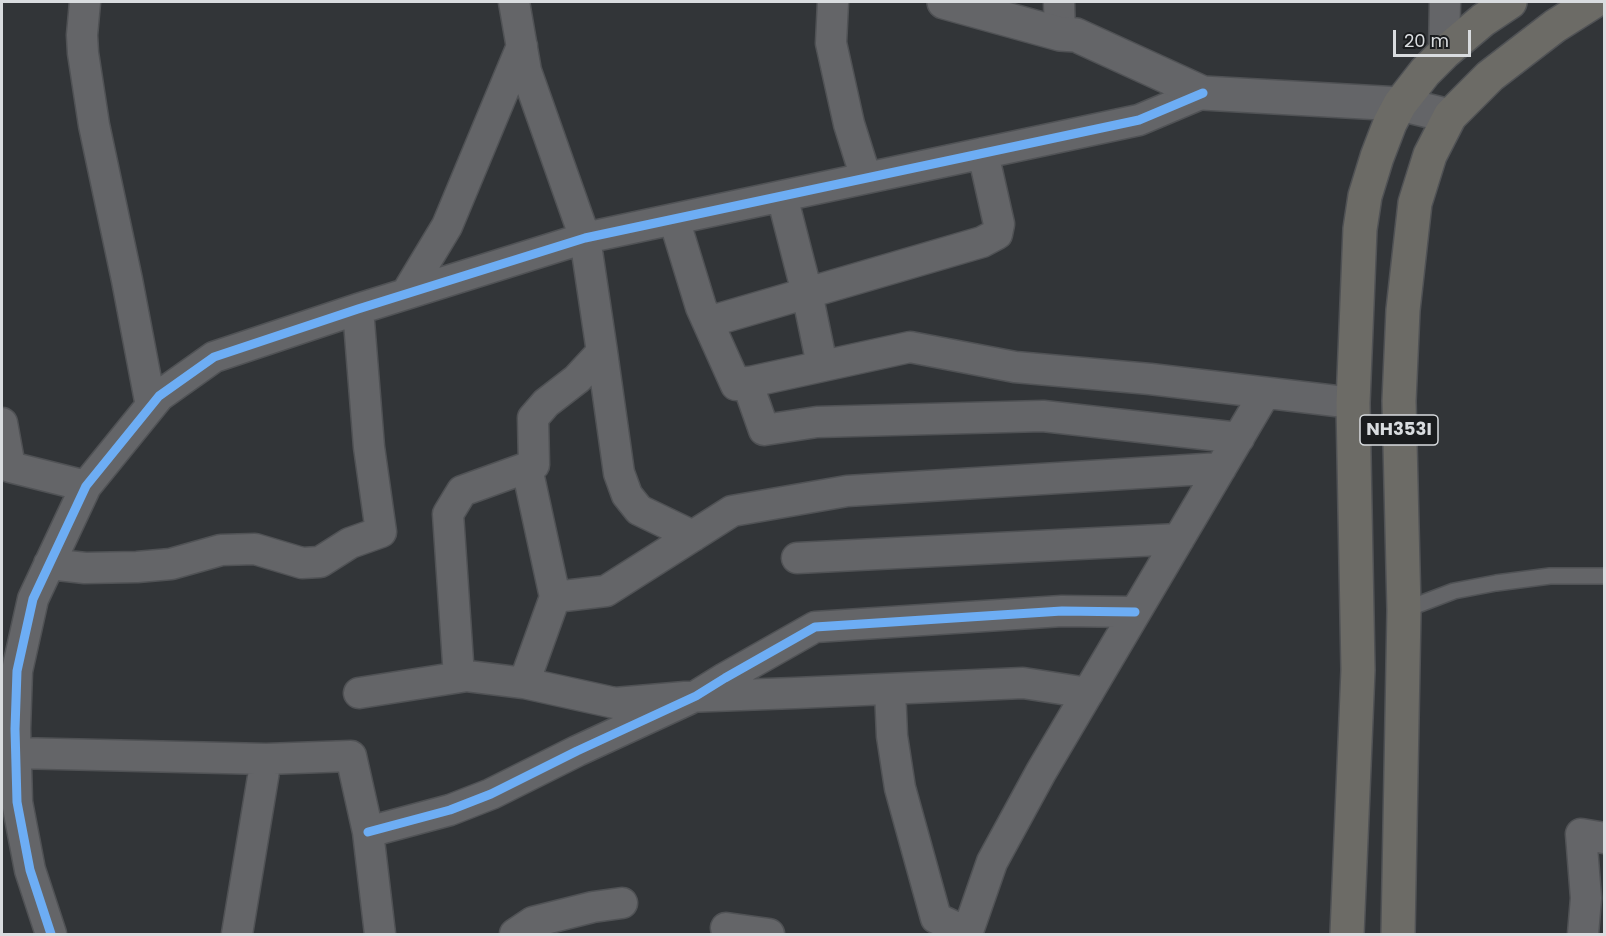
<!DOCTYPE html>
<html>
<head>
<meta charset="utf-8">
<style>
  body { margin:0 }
  #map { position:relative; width:1606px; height:936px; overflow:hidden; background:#323538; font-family:Poppins,sans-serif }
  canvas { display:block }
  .frame { position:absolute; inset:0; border:3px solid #d9dcdf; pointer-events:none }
  .scale { position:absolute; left:1393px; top:30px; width:78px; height:27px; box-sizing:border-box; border:3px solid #d9dcdf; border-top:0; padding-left:8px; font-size:18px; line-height:21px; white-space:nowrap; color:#d9dcdf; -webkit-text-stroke:4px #1a1c1e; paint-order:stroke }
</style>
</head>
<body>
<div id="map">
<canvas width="1606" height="936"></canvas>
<div class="frame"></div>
<div class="scale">20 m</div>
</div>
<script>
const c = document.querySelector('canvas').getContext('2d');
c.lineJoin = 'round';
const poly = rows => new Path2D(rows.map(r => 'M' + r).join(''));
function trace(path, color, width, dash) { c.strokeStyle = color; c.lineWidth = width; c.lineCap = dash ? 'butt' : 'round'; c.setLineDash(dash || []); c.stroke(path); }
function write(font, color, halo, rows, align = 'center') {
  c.font = font + ' Poppins,sans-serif'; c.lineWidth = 6; c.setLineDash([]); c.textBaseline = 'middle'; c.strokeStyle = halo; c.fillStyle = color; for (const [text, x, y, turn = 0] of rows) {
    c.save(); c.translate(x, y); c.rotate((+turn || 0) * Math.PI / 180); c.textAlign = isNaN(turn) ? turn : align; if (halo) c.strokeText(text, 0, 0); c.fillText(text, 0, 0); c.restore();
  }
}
const service = poly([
  [1404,610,1454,591,1496,583,1550,576,1604,576]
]);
const minor = poly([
  [85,2,82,35,83,53,94,125,127,280,151,406],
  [833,2,831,43,849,124,866,178],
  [1059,2,1060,34],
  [1444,53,1445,2],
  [782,196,807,293,822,365],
  [674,219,701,307,736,385,910,347,1015,367,1150,379,1353,403],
  [406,294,447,226,522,46],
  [708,322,982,242,997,234,999,224,983,153],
  [602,352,619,473,627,495,639,510,693,536],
  [747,382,764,430,817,422,1043,416,1239,438],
  [2,423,10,467,86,486],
  [527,468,555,597],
  [797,558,1179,539],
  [49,564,85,568,137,567,171,564,221,550,255,549,302,563,320,562,350,543,381,532,369,447,358,309],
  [459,677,448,514,462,491,534,465,533,418,546,403,577,379,602,352,585,238,526,71,514,2],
  [524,683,555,597,606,591,732,511,847,491,1221,468],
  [890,690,892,736,900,788,936,918,968,933],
  [359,693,467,676,524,683,615,703,685,697,795,693,1023,683,1088,693],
  [16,753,266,759,351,756,368,832,380,934],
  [368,832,450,810,491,794,577,751,696,696,725,678,815,627,1062,611,1135,612],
  [726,928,769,934],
  [51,934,30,870,17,802,15,729,17,671,33,599,86,486,159,396,214,357,358,309,585,238,1139,120,1203,93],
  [237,934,266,759],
  [515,934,533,922,593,907,622,903],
  [967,934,992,862,1041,772,1265,393],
  [1583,934,1586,898,1581,834,1604,838]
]);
const tertiary = poly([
  [944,2,1060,34,1076,35,1203,93,1400,104,1450,116]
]);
const trunk = poly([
  [1347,934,1358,670,1353,403,1360,229,1365,196,1377,157,1390,123,1400,104,1425,72,1444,53,1483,20,1510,2],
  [1398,934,1404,610,1399,401,1403,310,1415,203,1430,155,1450,116,1490,76,1555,26,1593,2]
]);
const cycleway = poly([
  [368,832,450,810,491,794,577,751,696,696,725,678,815,627,1062,611,1135,612],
  [51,934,30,870,17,802,15,729,17,671,33,599,86,486,159,396,214,357,358,309,585,238,1139,120,1203,93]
]);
const shields = [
  [1399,430,78]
];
const shieldNames = [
  ["NH353I",1399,430]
];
trace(service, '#505255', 18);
trace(minor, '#505255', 33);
trace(tertiary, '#505255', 36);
trace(trunk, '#505255', 36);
trace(service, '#646568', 15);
trace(minor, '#646568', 30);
trace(tertiary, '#646568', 33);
trace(trunk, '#6c6b66', 33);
trace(cycleway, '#6dadf4', 9);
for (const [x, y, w] of shields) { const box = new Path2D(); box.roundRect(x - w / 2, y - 15, w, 30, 4.5); c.fillStyle = '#1a1c1e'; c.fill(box); trace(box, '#d9dcdf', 1.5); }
write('bold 18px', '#d9dcdf', null, shieldNames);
</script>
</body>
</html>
